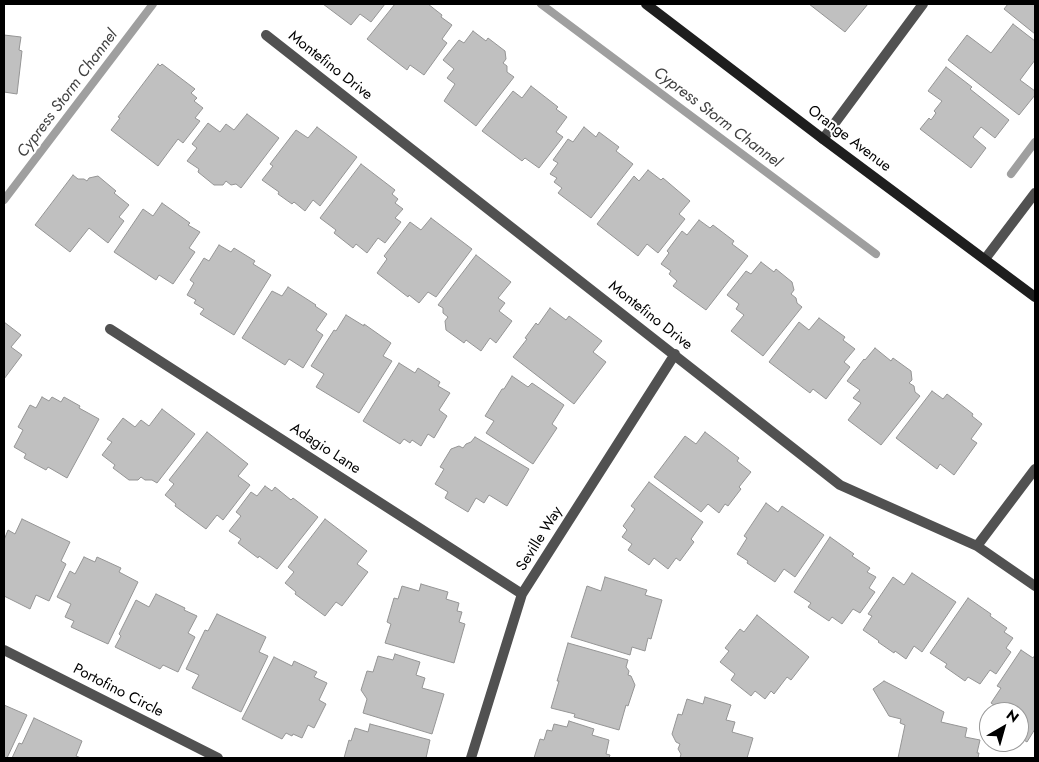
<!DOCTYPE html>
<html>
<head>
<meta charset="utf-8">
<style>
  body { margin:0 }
  #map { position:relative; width:1039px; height:762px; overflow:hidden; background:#fff; font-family:Jost,sans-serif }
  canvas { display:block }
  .frame { position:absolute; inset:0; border:5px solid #000; pointer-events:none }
  .north { position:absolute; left:979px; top:702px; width:50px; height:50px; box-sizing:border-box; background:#fff; border:1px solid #999; border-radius:50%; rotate:38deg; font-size:14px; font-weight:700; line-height:20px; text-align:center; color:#000 }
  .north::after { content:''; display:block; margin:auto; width:18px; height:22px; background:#000; clip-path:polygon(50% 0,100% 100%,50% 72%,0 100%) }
</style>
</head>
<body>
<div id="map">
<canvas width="1039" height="762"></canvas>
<div class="frame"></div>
<div class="north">N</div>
</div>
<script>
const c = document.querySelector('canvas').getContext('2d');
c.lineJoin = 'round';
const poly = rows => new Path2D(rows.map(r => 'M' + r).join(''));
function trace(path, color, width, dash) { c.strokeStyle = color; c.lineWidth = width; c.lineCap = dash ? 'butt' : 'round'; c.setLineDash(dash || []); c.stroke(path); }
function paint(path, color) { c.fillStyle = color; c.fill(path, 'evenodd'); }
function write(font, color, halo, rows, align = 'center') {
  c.font = font + ' Jost,sans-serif'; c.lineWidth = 4; c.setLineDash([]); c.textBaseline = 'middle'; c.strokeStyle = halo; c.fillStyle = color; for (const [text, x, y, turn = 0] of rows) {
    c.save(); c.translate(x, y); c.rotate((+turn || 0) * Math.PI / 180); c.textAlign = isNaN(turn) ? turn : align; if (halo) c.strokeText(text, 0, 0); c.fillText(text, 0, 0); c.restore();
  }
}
const stream = poly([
  [541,4,876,254],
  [1011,174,1035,142],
  [4,200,153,4]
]);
const building = poly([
  [323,4,385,4,371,22,360,14,351,25,323,4],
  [395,4,428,4,442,15,441,17,452,25,442,39,447,43,424,75,410,65,407,70,367,39,395,4],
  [809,4,868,4,845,32,809,4],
  [1008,4,1035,4,1035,34,1004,9,1008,4],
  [1013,24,1035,41,1035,60,1020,80,1035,91,1035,95,1019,115,948,60,967,35,991,53,1013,24],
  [473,31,486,41,488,38,505,51,506,59,503,63,507,66,507,72,514,77,476,126,444,101,455,84,447,78,454,69,443,60,459,40,464,43,473,31],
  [4,35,21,37,19,50,22,51,17,94,4,92,4,35],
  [158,64,160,66,162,64,195,89,191,93,197,98,194,101,203,108,195,118,200,121,183,143,178,139,158,166,111,130,120,118,118,117,158,64],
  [946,67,972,87,970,89,1009,120,995,138,981,127,973,137,986,148,971,168,920,129,929,118,931,120,936,113,934,111,942,101,928,91,946,67],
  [531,86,558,107,556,109,567,117,556,132,563,137,539,168,525,158,522,161,482,131,513,91,522,98,531,86],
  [247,114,279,138,241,188,236,184,231,185,226,181,223,185,214,185,198,172,199,169,187,161,197,148,192,144,208,123,220,132,226,124,234,130,247,114],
  [317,127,357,157,320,206,313,200,305,211,294,202,292,204,278,194,279,192,262,180,273,166,270,164,296,130,308,138,317,127],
  [584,127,596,137,599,132,619,147,616,151,633,164,591,218,558,193,562,188,554,182,557,178,550,174,558,163,553,160,568,139,573,142,584,127],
  [361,164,395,190,392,194,398,199,395,203,403,209,395,218,401,222,385,243,378,238,367,253,356,244,353,248,334,233,336,230,320,218,361,164],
  [648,170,661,180,663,178,690,201,679,214,685,219,658,253,647,244,638,256,597,224,634,176,639,181,648,170],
  [73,175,78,179,84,179,87,181,89,178,98,176,116,191,114,193,129,205,119,217,124,221,108,243,89,228,70,252,35,225,73,175],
  [162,203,190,223,188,225,200,232,189,248,195,252,173,284,159,275,156,280,114,252,143,209,153,216,162,203],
  [431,218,472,249,436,297,428,292,419,303,409,295,408,297,377,273,387,259,384,256,410,222,421,230,431,218],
  [699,220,710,228,713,225,734,241,732,244,748,256,706,310,673,286,677,281,669,274,671,271,661,264,669,253,667,251,682,231,687,235,699,220],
  [219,245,231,252,234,248,255,261,253,264,271,275,234,335,200,314,204,309,194,303,196,300,187,295,194,283,190,280,204,258,209,261,219,245],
  [476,255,511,282,498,298,505,303,499,311,512,321,496,343,490,338,481,351,466,340,464,343,446,330,445,321,448,317,443,313,443,308,438,305,476,255],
  [761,262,774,272,776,269,792,282,794,290,791,294,796,298,797,303,802,307,763,356,731,331,744,315,736,309,739,304,727,295,746,271,751,274,761,262],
  [288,287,316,305,315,306,327,314,316,330,323,335,303,368,289,359,285,365,242,338,272,291,282,296,288,287],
  [550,308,566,320,569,316,602,341,593,352,606,362,574,404,513,357,527,339,525,338,536,323,538,325,550,308],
  [346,315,364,326,364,324,391,343,383,356,392,361,359,413,316,387,324,374,311,366,334,330,336,331,346,315],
  [819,318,845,337,843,340,855,349,844,362,850,367,826,399,813,389,810,393,769,362,799,322,809,330,819,318],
  [4,322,21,335,11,347,22,355,4,379,4,322],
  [875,348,891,361,893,358,911,371,912,380,909,383,914,386,915,392,920,396,881,445,848,420,861,403,853,398,860,390,847,381,864,359,865,360,875,348],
  [399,363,415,373,418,368,440,382,438,386,450,393,439,410,447,416,434,438,428,434,421,446,412,440,410,443,404,439,400,444,363,421,399,363],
  [512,376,528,387,532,383,564,405,552,424,557,428,533,464,486,433,494,421,485,416,502,389,504,389,512,376],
  [932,391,943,399,947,394,973,414,972,416,982,424,971,439,977,443,954,475,940,464,937,469,896,438,932,391],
  [42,397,49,401,52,397,61,402,64,397,80,406,79,408,99,419,67,478,48,467,46,470,24,458,26,454,14,447,23,430,18,427,30,405,36,408,42,397],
  [162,409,195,434,157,483,152,480,145,480,141,477,138,480,129,480,113,468,115,465,102,455,112,442,107,439,123,418,135,427,141,420,149,426,162,409],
  [207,432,248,464,238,476,250,485,223,520,217,515,206,529,175,506,176,504,165,495,174,484,169,480,207,432],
  [705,432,739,458,737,461,751,472,739,487,741,489,728,506,725,504,719,513,708,504,701,512,654,477,685,436,696,444,705,432],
  [475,437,529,469,507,506,489,495,484,503,476,498,468,512,445,498,448,492,435,484,444,469,440,467,451,449,459,446,463,448,466,444,471,442,475,437],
  [649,482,703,522,691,539,694,542,680,561,676,558,668,569,654,558,649,565,628,550,632,544,622,537,627,530,623,526,635,509,631,506,649,482],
  [265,486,272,491,275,487,291,500,293,498,318,517,277,569,259,556,258,558,238,543,241,539,229,531,241,516,236,512,251,492,257,496,265,486],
  [766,503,778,512,782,506,824,535,795,577,784,569,775,582,747,563,748,561,737,554,747,538,744,536,766,503],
  [22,519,70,542,61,561,66,564,49,601,36,595,30,609,4,596,4,540,8,530,15,534,22,519],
  [325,519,367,551,357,564,368,572,342,606,336,602,325,616,295,594,296,592,285,583,294,572,288,567,325,519],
  [830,537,854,554,852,556,870,568,867,572,876,577,869,588,875,592,860,613,853,609,842,624,832,617,829,621,808,607,811,603,794,592,830,537],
  [84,557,95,562,97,557,121,568,119,572,138,582,108,644,71,627,74,621,65,617,71,604,57,597,70,571,75,574,84,557],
  [912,573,956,602,922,652,914,646,906,659,895,651,894,653,878,642,879,641,863,630,872,616,868,614,893,577,904,585,912,573],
  [605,577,647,590,645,595,662,600,651,639,648,638,645,651,632,647,630,655,571,637,587,586,601,591,605,577],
  [421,584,448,592,446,599,459,603,457,611,462,612,459,622,465,624,454,663,385,643,391,624,387,622,394,598,398,599,402,586,419,591,421,584],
  [156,594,185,608,184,610,197,616,188,633,195,637,178,672,163,665,160,669,115,647,121,636,119,634,136,600,149,607,156,594],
  [968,598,991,614,990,616,1007,628,1004,632,1013,638,1006,648,1011,652,996,674,990,670,980,684,968,677,965,681,945,667,947,664,930,653,968,598],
  [217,614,266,637,259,652,268,656,241,712,192,688,199,675,186,669,205,630,208,631,217,614],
  [757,615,809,657,791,680,787,677,774,694,771,691,765,699,755,691,751,696,731,680,735,674,720,662,729,651,725,648,740,629,744,632,757,615],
  [568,643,628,660,626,667,629,671,628,675,631,676,635,685,628,706,626,705,619,730,574,717,575,714,551,708,559,681,557,681,568,643],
  [1021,650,1033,658,1035,655,1035,729,1027,742,1019,737,1019,712,1004,712,991,703,1001,688,997,686,1021,650],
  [395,654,420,662,416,675,425,678,422,688,444,694,432,734,363,713,367,699,361,690,367,671,373,672,378,656,393,660,395,654],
  [274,657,292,666,294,661,317,672,314,677,327,683,319,700,326,704,314,728,308,725,302,738,293,734,292,736,286,733,282,739,242,719,274,657],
  [884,681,944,712,941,722,967,728,965,737,980,740,977,753,979,753,978,758,898,758,905,725,900,723,901,719,889,716,873,689,884,681],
  [705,697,731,705,726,720,735,722,732,732,753,738,747,758,680,758,681,754,678,749,680,744,676,742,672,734,678,714,682,715,687,699,703,704,705,697],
  [4,705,27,715,7,758,4,758,4,705],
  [34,718,82,741,76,756,81,758,12,758,19,743,22,744,34,718],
  [569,721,594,729,592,735,609,740,606,754,610,755,609,758,534,758,540,739,544,740,547,730,552,731,554,724,567,727,569,721],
  [370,724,430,740,426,758,344,758,349,740,351,741,355,728,368,732,370,724]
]);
const lane = poly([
  [985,259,1035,193]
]);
const street = poly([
  [266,35,840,485,977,546,1035,586],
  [823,139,923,4],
  [110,329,522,594],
  [977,546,1035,469],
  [4,650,218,758],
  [471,758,522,594,675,354]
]);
const secondary = poly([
  [646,4,823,139,1035,297]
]);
const streetNames = [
  ["Montefino Drive",330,66,38],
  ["Orange Avenue",849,139,37],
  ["Montefino Drive",650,316,38],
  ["Adagio Lane",325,449,33],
  ["Seville Way",540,539,-58],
  ["Portofino Circle",118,691,27]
];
const waterNames = [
  ["Cypress Storm Channel",68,94,-53],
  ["Cypress Storm Channel",717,118,37]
];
trace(stream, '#9f9f9f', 8);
paint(building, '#c0c0c0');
trace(building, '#959595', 1);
trace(lane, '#515151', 10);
trace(street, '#515151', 10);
trace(secondary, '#1e1e1e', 10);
write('15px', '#000', '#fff', streetNames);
write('italic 16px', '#404040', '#fff', waterNames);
</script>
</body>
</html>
